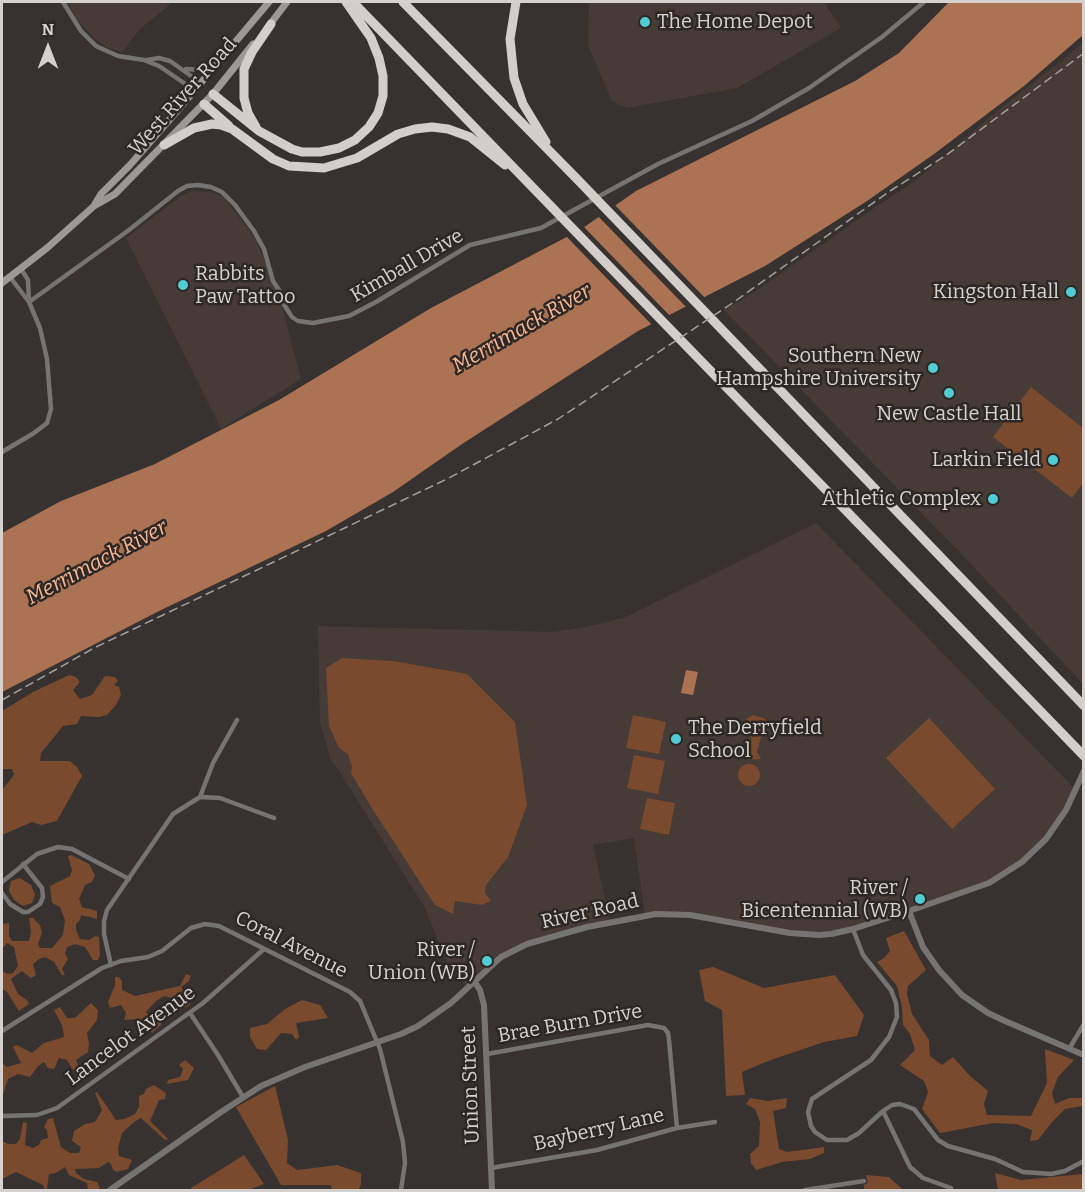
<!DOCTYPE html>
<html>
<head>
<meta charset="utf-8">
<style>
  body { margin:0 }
  #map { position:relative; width:1085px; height:1192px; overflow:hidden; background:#373230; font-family:Bitter,serif }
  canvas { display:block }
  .frame { position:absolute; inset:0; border:3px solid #d4d1cf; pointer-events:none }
  .north { position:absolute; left:18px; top:18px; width:60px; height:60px; -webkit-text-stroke:4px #2d2826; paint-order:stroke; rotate:0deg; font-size:16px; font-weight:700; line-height:24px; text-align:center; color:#d4d1cf }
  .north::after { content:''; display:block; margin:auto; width:21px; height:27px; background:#d4d1cf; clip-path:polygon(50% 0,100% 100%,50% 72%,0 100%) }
</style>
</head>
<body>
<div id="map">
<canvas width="1085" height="1192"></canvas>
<div class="frame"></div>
<div class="north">N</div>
</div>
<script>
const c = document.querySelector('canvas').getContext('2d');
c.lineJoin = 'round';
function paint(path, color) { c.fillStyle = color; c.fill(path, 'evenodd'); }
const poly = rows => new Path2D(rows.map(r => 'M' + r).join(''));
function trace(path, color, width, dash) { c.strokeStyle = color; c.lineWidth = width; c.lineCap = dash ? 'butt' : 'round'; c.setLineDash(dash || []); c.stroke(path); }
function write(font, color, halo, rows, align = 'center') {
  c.font = font + ' Bitter,serif'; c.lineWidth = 5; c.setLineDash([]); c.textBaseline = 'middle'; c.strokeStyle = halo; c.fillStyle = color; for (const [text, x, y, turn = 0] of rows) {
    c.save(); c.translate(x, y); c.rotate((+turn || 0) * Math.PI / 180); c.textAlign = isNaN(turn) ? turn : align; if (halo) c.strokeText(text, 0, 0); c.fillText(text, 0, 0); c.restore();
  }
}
const built = poly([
  [68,2,173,2,139,30,122,52,108,48,97,41,76,19],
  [589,2,824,2,841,28,737,88,627,108,612,101,588,45],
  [1083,43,1083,684,969,562,724,310,753,293,877,206,919,178,990,117],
  [193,191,211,192,224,197,257,241,271,278,278,291,301,379,221,429,126,238,181,196],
  [816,523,1076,790,1040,846,990,883,909,911,819,935,704,918,645,915,634,838,593,845,610,922,514,950,467,988,447,962,424,906,330,757,320,722,318,626,553,632,591,626,626,617]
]);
const green = poly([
  [1031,387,1083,428,1083,483,1072,498,993,437],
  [342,658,393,661,467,674,515,722,527,805,508,857,486,885,485,893,491,901,482,905,455,901,453,914,435,905,373,810,351,773,352,767,348,754,339,748,329,726,326,668],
  [69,675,76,677,80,682,73,690,80,699,92,695,105,676,115,677,118,681,114,685,119,687,121,695,116,705,107,715,99,717,81,716,77,724,63,726,41,753,40,761,70,761,77,767,82,776,57,821,41,825,32,822,2,835,2,790,14,775,12,769,2,769,2,711,33,692],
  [633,715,666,722,659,754,626,748],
  [753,715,764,718,771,725,767,723,764,725,757,752,761,759,747,760,745,754,750,756,751,753,751,724,746,719],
  [929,718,995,789,952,829,886,758],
  [634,755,665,761,658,794,627,788],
  '738 775a11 11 0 1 1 22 0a11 11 0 1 1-22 0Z',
  [647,798,675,803,669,835,640,829],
  [71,855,89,864,95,875,92,882,85,885,79,899,82,907,97,911,97,919,81,915,80,920,76,924,76,930,80,939,89,940,95,936,99,937,100,955,98,960,93,960,85,947,75,944,67,947,65,953,68,959,62,969,65,975,62,975,54,962,45,957,39,959,33,964,36,975,31,978,22,971,11,979,18,994,27,1000,29,1004,19,1011,7,992,2,989,2,971,8,974,13,973,18,966,14,947,7,943,2,949,2,924,9,923,9,936,12,941,29,941,31,932,29,918,33,918,40,925,42,933,38,944,40,948,52,948,63,935,65,920,60,907,52,903,50,886,70,876,72,870,68,856],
  [20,878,31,885,35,895,32,903,23,906,14,900,9,891,11,881],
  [904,931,926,970,908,986,907,994,912,1014,929,1040,930,1056,942,1065,953,1057,970,1076,988,1091,984,1104,987,1115,1031,1116,1047,1083,1045,1049,1074,1060,1058,1077,1052,1093,1055,1104,1069,1098,1083,1098,1083,1106,1065,1109,1052,1122,1038,1140,1030,1141,1032,1130,1016,1124,993,1123,940,1133,922,1109,928,1092,924,1081,900,1065,915,1050,910,1034,903,1025,902,1007,897,986,877,962,884,958,890,951,886,938],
  [713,967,764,988,835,975,864,1015,857,1036,824,1042,768,1061,742,1072,745,1095,726,1096,722,1010,705,1001,699,970],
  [186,974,191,976,189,981,181,987,190,997,190,1005,178,1011,172,998,164,996,156,1001,146,1012,150,1017,158,1019,162,1024,152,1033,141,1019,124,1020,126,1013,121,1005,110,1008,108,1002,115,985,115,977,119,977,122,981,122,990,135,996,180,986],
  [302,1000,320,1005,328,1018,296,1023,299,1037,296,1040,292,1034,281,1033,266,1050,257,1049,250,1037,250,1028,267,1024,285,1009],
  [91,1003,98,1010,97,1020,87,1033,89,1044,88,1052,76,1060,82,1074,76,1075,67,1060,59,1058,54,1069,48,1068,44,1062,38,1066,30,1077,18,1074,8,1079,2,1097,2,1063,7,1067,21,1063,13,1047,17,1045,32,1053,44,1043,64,1037,62,1025,54,1010,60,1007,67,1018,75,1018],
  [185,1060,194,1068,188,1080,167,1084,168,1080,180,1077,183,1069,179,1065],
  [154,1085,166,1093,165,1099,159,1100,150,1121,168,1139,165,1140,141,1118,134,1122,122,1133,118,1148,119,1156,132,1160,128,1169,117,1172,113,1170,111,1164,108,1162,99,1168,75,1169,76,1173,84,1179,97,1182,100,1188,95,1190,88,1190,87,1183,69,1175,65,1167,56,1173,49,1174,47,1189,50,1190,45,1190,43,1185,16,1172,2,1179,2,1141,8,1144,16,1144,20,1139,23,1122,27,1123,25,1145,33,1148,39,1145,41,1140,48,1138,47,1130,44,1127,48,1119,53,1118,61,1147,70,1153,79,1153,81,1147,72,1141,74,1131,85,1124,95,1122,102,1110,95,1093,97,1092,116,1120,124,1119,135,1114,139,1107,139,1096,144,1094,146,1089],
  [275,1086,288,1140,287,1163,297,1170,337,1165,361,1173,361,1185,358,1190,332,1190,331,1185,281,1185,236,1107],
  [750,1098,768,1101,787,1098,786,1108,773,1111,779,1149,787,1152,824,1147,824,1153,810,1159,782,1162,756,1170,751,1163,750,1154,759,1146,760,1122,755,1109,746,1104],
  [244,1155,264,1184,248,1190,188,1190],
  [995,1173,1021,1180,1083,1174,1083,1190,998,1190],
  [866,1175,889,1177,903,1190,864,1190,864,1185,868,1183]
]);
const water = poly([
  [949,2,1083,2,1083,35,1024,86,934,154,867,201,765,266,638,331,462,444,393,492,326,531,159,611,2,692,2,533,61,501,155,464,279,400,431,308,580,230,636,191,855,81,899,53],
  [686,670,698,672,693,695,681,693]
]);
const pier = poly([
  [613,203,706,299,688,309,597,215],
  [582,225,671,317,653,326,565,235]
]);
const minor = poly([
  [63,2,81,31,96,46,118,56,144,60,159,66,184,83,193,92],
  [147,60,159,58,170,61,201,83],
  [186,69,201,70,213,65],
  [21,269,28,280,29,302],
  [29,302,129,230,178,191,187,186,198,185,211,187,222,192,235,205,254,231,264,249,273,281,281,293,283,303,292,317,298,321,313,323,349,316,376,302,470,245,541,228,658,164,752,121,809,88,882,37,924,2],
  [2,452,34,433,47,423,51,409,47,359,40,328,29,302,10,277],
  [200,797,213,763,237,720],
  [2,882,37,854,58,847,72,849,129,879],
  [2,893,10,904,23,912,28,912,40,904,43,897,42,888,23,864],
  [853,929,863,955,891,990,896,1003,897,1017,889,1037,871,1060,812,1099,808,1112,811,1126,815,1132,827,1140,847,1140,859,1133,883,1111,892,1105,900,1104,914,1109,938,1140,948,1146,995,1159,1023,1172,1051,1174,1065,1171,1084,1161],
  [111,965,104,934,104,921,107,910,173,814,200,797,220,798,274,818],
  [190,1013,218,1055,243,1097],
  [2,1031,102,968,121,961,148,957,162,951,191,928,205,924,219,926,350,992,360,1001,380,1049,403,1142,405,1163,401,1190],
  [1069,1049,1084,1024],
  [487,1054,648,1025,664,1028,668,1033,669,1040,677,1128],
  [883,1111,910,1167,923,1178,951,1188],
  [2,1116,37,1115,57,1108,203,1003,264,949],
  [491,1168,597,1150,677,1128,715,1122],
  [805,1190,864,1181]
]);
const tertiary = poly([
  [909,911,923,947,939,970,962,995,988,1013,1005,1021,1084,1055],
  [474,981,480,990,484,1005,492,1190],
  [110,1190,221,1112,261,1086,305,1067,401,1034,418,1026,451,1003,501,957,527,944,587,927,656,914,690,915,790,933,819,935,831,934,853,929,909,911,989,883,1022,862,1046,839,1066,810,1084,771]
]);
const secondary = poly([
  [268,27,287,2],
  [95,204,101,194,130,165,178,110,269,2],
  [2,283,47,248,94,206,115,194,213,94,253,44]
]);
const motorway = poly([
  [353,2,1084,756],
  [403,2,578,180,1084,706],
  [516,2,510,39,514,78,523,104,546,142],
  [213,94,259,131,292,149,302,152,320,152,339,148,355,140,369,127,378,113,383,96,383,76,379,58,371,38,346,2],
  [204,104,229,126],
  [256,127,248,113,244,98,244,69,252,52,271,24],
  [164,145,194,128,212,124,221,125,232,129,273,159,289,166,324,168,357,158,398,134,415,129,432,127,448,129,470,137,505,165]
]);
const rail = poly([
  [2,700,94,648,447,479,558,419,731,304,890,191,945,156,1084,53]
]);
const markers = [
  [645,22,6,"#51ccd3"],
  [183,285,6,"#51ccd3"],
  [1071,292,6,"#51ccd3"],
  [933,368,6,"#51ccd3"],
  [949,393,6,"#51ccd3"],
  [1053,460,6,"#51ccd3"],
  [993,499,6,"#51ccd3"],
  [676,739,6,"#51ccd3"],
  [920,899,6,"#51ccd3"],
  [487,961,6,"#51ccd3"]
];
const poiNames = [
  ["The Home Depot",657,22,"left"],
  ["Rabbits",195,274,"left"],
  ["Paw Tattoo",195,297,"left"],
  ["Kingston Hall",1059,292],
  ["Southern New",921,356],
  ["Hampshire University",921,379],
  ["New Castle Hall",949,414,"center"],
  ["Larkin Field",1041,460],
  ["Athletic Complex",981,499],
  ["The Derryfield",688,728,"left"],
  ["School",688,751,"left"],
  ["River /",908,888],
  ["Bicentennial (WB)",908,911],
  ["River /",475,950],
  ["Union (WB)",475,973]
];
const streetNames = [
  ["West River Road",183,97,-48],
  ["Kimball Drive",407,266,-30],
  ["River Road",590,912,-13],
  ["Coral Avenue",291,945,27],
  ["Brae Burn Drive",570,1024,-10],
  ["Lancelot Avenue",131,1036,-36],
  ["Union Street",471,1085,-92],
  ["Bayberry Lane",599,1130,-13]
];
const waterNames = [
  ["Merrimack River",522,329,-30],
  ["Merrimack River",97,563,-28]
];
paint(built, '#463b36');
paint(green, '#794a2e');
paint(water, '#ab7353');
paint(pier, '#373230');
trace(minor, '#767473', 4.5);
trace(tertiary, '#767473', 6);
trace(secondary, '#9c9896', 7);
trace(motorway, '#d4ceca', 9);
trace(rail, '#a3a09e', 1.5, [9, 4.5]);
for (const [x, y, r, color] of markers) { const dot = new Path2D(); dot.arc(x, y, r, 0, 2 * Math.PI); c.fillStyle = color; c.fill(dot); trace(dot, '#2d2826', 2); }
write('20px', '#d4d1cf', '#2d2826', poiNames, 'right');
write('20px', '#d4d1cf', '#2d2826', streetNames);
write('italic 21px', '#fab892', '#2d2826', waterNames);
</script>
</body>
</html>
